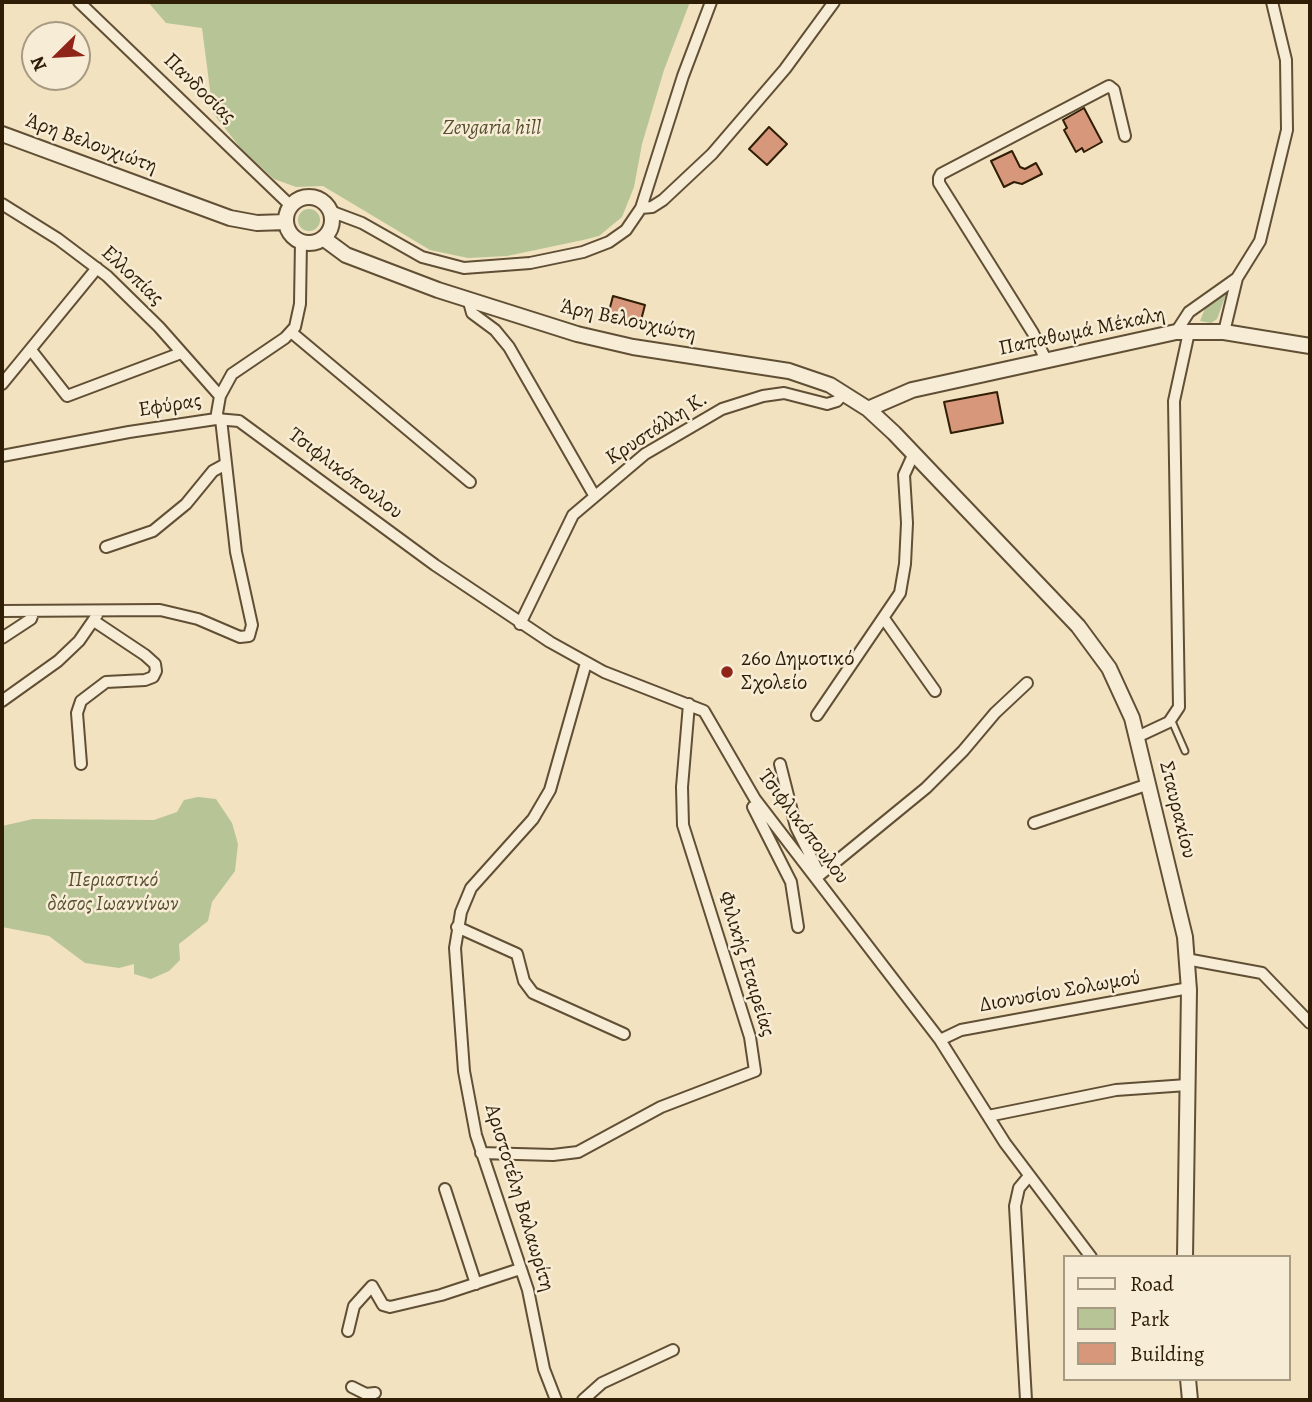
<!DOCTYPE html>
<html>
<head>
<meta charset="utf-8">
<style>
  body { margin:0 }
  #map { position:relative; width:1312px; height:1402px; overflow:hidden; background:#f2e2c0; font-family:Alegreya,serif }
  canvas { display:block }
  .frame { position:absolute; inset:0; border:4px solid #2f1e05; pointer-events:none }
  .legend { position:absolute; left:1063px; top:1255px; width:228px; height:126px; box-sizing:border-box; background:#f7ecd6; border:2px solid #a79a82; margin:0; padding:9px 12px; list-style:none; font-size:21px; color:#2f1e05 }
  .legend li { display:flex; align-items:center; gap:14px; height:35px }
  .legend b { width:35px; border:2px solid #a79a82 }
  .north { position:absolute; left:21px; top:21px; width:70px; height:70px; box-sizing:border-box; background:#f7ecd6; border:2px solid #a79a82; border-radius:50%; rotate:246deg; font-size:19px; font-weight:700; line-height:28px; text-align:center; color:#2f1e05 }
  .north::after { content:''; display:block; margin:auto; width:24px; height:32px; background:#8f2418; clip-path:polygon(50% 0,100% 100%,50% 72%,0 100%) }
</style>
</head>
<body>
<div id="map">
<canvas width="1312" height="1402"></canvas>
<div class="frame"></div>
<ul class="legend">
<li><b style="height:9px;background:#f7ecd6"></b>Road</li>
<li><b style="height:19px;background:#b7c495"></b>Park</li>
<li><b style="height:19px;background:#d7977a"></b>Building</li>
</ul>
<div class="north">N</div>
</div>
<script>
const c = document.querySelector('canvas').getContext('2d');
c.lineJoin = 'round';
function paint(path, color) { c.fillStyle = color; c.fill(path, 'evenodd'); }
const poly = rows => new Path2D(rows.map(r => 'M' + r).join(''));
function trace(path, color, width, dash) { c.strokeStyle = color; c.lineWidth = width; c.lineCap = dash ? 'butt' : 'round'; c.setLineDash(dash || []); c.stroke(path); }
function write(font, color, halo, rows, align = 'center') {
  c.font = font + ' Alegreya,serif'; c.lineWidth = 5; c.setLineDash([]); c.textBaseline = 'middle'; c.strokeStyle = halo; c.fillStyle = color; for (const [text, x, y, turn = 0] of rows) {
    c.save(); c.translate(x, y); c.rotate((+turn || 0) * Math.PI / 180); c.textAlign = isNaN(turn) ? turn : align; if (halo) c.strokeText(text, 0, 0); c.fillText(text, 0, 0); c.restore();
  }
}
const green = poly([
  [148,2,690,2,664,70,642,144,634,187,622,217,599,236,583,240,507,256,468,258,430,250,323,186,296,187,274,179,242,150,213,113,202,28,166,23],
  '298 220a11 11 0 1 1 22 0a11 11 0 1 1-22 0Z',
  [1228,289,1217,319,1211,323,1200,321,1206,306],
  [198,797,216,799,232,823,238,844,235,871,212,902,208,921,179,944,180,960,169,971,151,979,134,974,134,964,119,968,85,963,49,936,2,927,2,826,33,819,154,820,177,812,184,800]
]);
const building = poly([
  [1084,108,1102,142,1084,152,1082,148,1076,152,1064,130,1067,128,1063,120,1084,108],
  [769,127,787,144,767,165,749,149,769,127],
  [1012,151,1020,167,1025,169,1036,163,1042,174,1022,184,1014,182,1004,187,991,161,1012,151],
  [613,296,645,305,639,328,607,319,613,296],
  [997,392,1003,423,951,433,944,402,997,392]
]);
const service = poly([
  [1171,719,1185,751]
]);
const minor = poly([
  [79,2,291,206],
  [2,204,58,239,107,276,159,327,220,396],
  [641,208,652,207,663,200,712,154,785,69,834,2],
  [330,211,362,223,422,257,464,268,530,263,583,252,609,242,626,230,641,208,683,76,711,2],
  [469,302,472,313,495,330,509,347,594,495],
  [291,332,470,482],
  [1176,332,1189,312,1237,278],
  [1224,332,1237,278,1260,241,1287,130,1286,60,1272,2],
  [31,350,67,396,181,353],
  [1047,362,1033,333,939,183,939,178,941,174,1109,86,1114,90,1125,136],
  [2,384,97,268],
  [216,419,220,396,232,374,285,338,295,327,300,304,301,241],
  [2,456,129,432,216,419,239,421,435,565,550,642,604,672,704,711,755,799,940,1040,1005,1143,1091,1257],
  [106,547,153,531,186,504,213,471,224,465],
  [2,611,160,610,198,619,240,637,249,636,252,625,236,552,221,419],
  [885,620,935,691],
  [520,624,573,515,645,454,722,409,763,396,784,393,827,404,837,401,844,393],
  [2,638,31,619,33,613],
  [2,701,58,661,79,641,97,615],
  [817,715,900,593,905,564,907,523,904,475,914,453],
  [1137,737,1169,722,1179,707,1174,401,1189,332],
  [81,764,77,713,81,701,106,682,145,680,153,677,156,671,155,664,145,655,94,621],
  [780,764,796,827,817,869,816,878],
  [753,807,791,882,798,927],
  [1034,823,1149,784],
  [816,878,926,788,963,751,995,713,1027,683],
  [457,927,517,954,524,981,533,993,624,1034],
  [1186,959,1262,973,1310,1023],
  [940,1040,961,1030,1189,988],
  [988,1116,1116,1090,1187,1085],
  [481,1153,553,1155,578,1152,661,1107,755,1071,750,1037,683,825,682,787,689,704],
  [445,1189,476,1284],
  [348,1331,354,1306,372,1286,383,1305,390,1307,441,1295,520,1269],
  [352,1387,366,1394,375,1393],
  [556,1400,544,1369,528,1290,476,1135,464,1071,455,948,461,912,471,888,533,819,550,790,586,663],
  [583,1400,602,1383,673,1350],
  [1026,1400,1015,1206,1019,1188,1029,1176]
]);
const tertiary = poly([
  [2,134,230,218,257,223,286,222],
  '286 220a23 23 0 1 1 46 0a23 23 0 1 1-46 0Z',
  [323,238,346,255,438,290,577,334,633,347,789,371,830,385,868,409,894,433,1078,626,1109,668,1132,718,1185,937,1189,990,1185,1257],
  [868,409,912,390,1176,332,1224,332,1310,346],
  [1188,1379,1190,1400]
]);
const markers = [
  [727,672,7,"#8f2418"]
];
const streetNames = [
  ["Πανδοσίας",199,89,44],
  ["Άρη Βελουχιώτη",91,144,20],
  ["Ελλοπίας",132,276,43],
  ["Άρη Βελουχιώτη",628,321,12],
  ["Παπαθωμά Μέκαλη",1082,332,-12],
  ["Εφύρας",170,406,-9],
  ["Κρυστάλλη Κ.",657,429,-33],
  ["Τσιφλικόπουλου",345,474,37],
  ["Σταυρακίου",1177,810,76],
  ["Τσιφλικόπουλου",803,827,53],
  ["Φιλικής Εταιρείας",746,964,73],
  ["Διονυσίου Σολωμού",1060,992,-10],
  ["Αριστοτέλη Βαλαωρίτη",519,1198,73]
];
const parkNames = [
  ["Zevgaria hill",492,129],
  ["Περιαστικό",113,881],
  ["δάσος Ιωαννίνων",113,905]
];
const poiNames = [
  ["26ο Δημοτικό",741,660],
  ["Σχολείο",741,684]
];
paint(green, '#b7c495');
paint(building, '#d7977a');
trace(building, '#2f1e05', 2);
trace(service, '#604f34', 9);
trace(minor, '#604f34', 14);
trace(tertiary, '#604f34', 18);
trace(service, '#f7ecd6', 5);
trace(minor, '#f7ecd6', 10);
trace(tertiary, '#f7ecd6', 14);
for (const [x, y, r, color] of markers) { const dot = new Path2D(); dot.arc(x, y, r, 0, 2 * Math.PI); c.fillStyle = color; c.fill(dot); trace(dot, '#f7ecd6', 2.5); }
write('21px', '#2f1e05', '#f7ecd6', streetNames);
write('italic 21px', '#585030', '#f7ecd6', parkNames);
write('21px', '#2f1e05', '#f7ecd6', poiNames, 'left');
</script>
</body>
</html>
